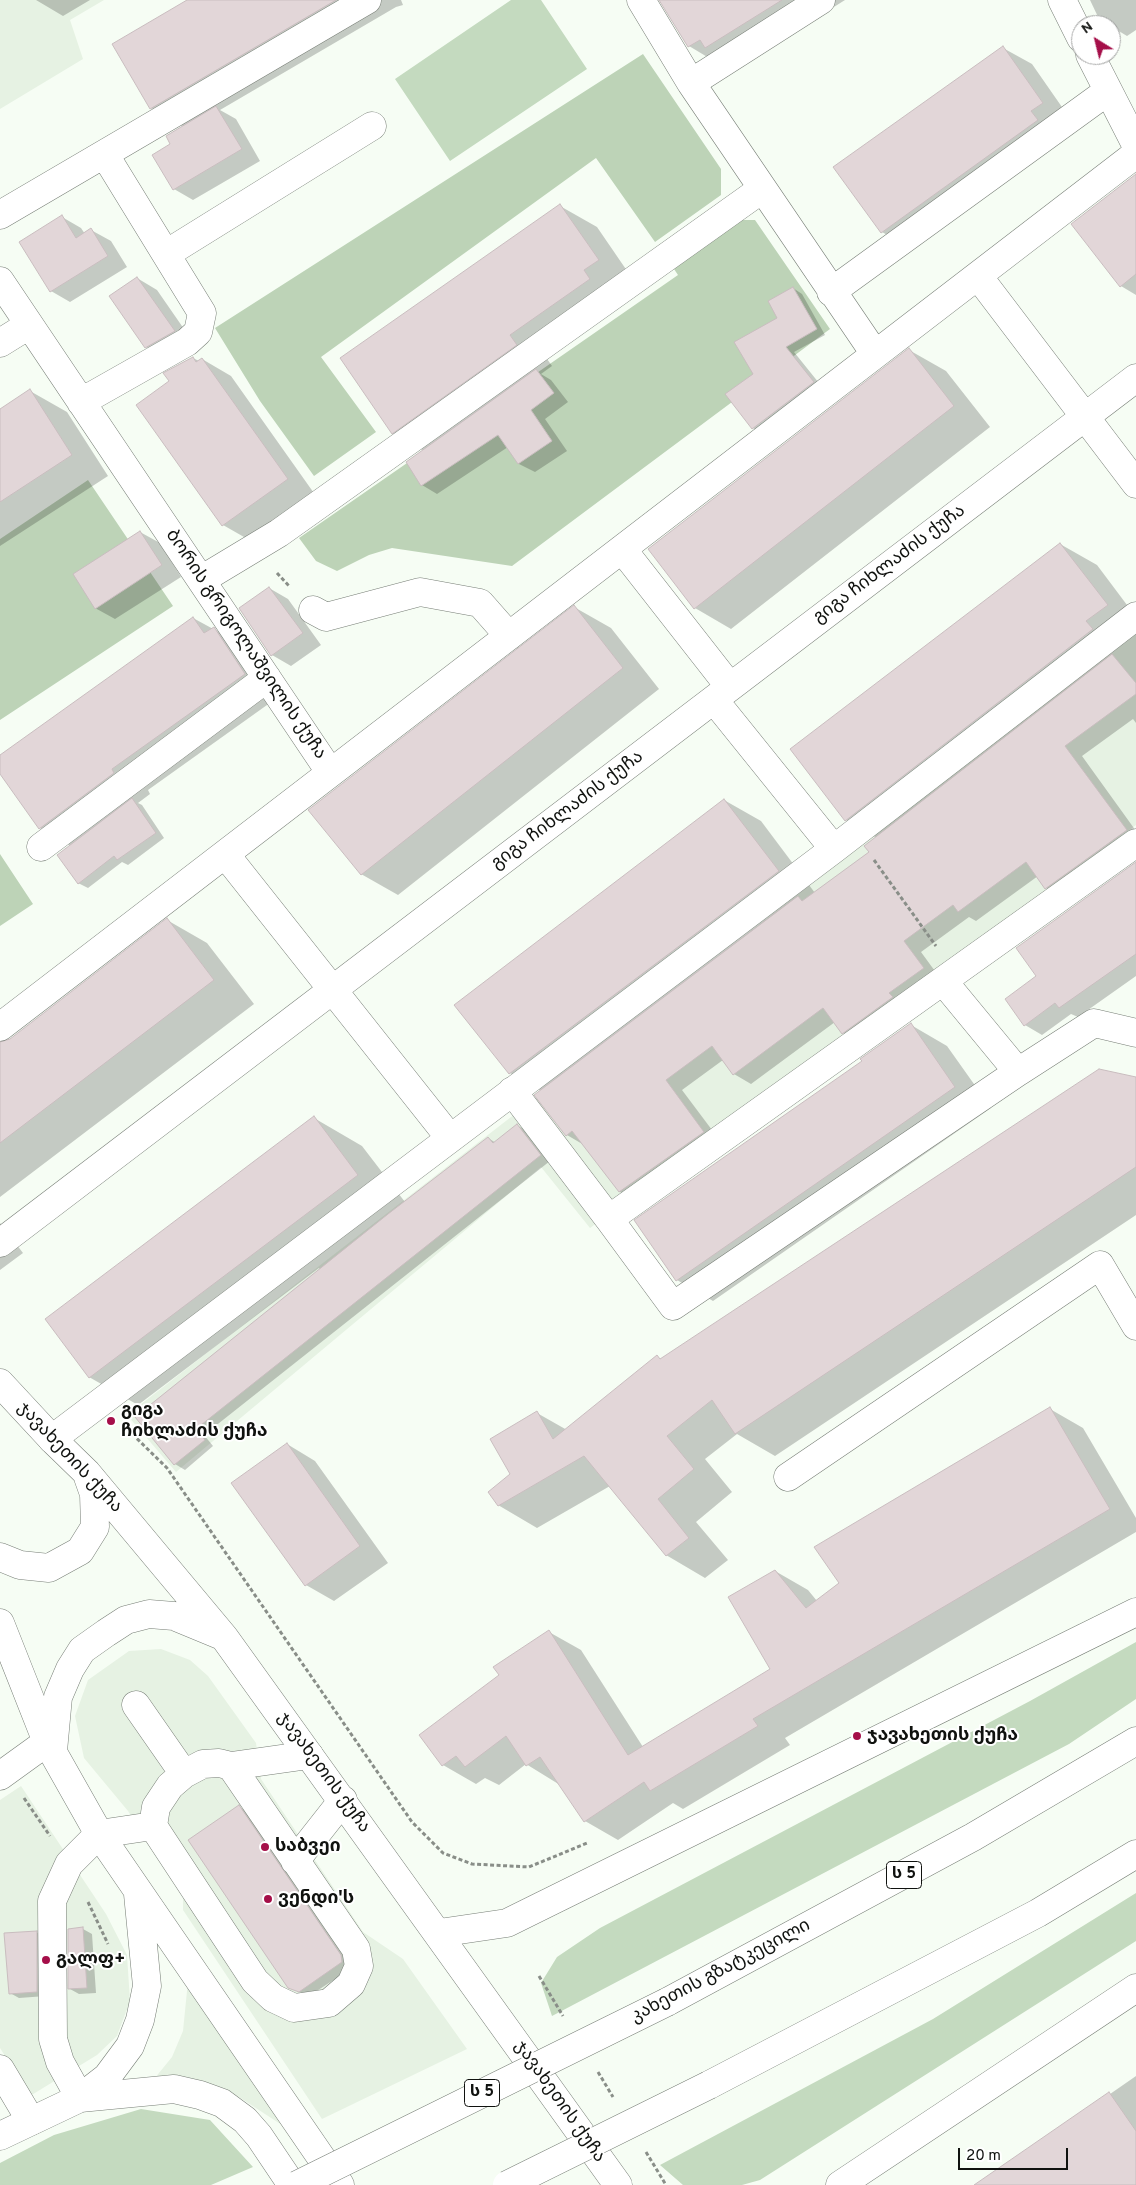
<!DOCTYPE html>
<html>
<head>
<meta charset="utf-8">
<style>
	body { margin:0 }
	#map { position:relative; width:1136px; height:2185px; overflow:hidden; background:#f6fdf4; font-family:Overpass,sans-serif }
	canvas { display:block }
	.north { position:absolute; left:1071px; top:15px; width:50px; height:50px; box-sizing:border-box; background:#fff; border:1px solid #9fa09f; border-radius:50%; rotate:324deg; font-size:14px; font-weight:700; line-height:20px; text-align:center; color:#10120f }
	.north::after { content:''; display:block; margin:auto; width:18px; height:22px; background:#a50f49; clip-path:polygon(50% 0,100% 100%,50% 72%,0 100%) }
	.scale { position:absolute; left:958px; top:2148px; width:110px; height:22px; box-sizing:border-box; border:2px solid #10120f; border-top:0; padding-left:6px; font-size:15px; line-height:18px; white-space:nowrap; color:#10120f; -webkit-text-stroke:4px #fff; paint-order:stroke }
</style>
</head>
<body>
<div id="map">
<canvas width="1136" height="2185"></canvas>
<div class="north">N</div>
<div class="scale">20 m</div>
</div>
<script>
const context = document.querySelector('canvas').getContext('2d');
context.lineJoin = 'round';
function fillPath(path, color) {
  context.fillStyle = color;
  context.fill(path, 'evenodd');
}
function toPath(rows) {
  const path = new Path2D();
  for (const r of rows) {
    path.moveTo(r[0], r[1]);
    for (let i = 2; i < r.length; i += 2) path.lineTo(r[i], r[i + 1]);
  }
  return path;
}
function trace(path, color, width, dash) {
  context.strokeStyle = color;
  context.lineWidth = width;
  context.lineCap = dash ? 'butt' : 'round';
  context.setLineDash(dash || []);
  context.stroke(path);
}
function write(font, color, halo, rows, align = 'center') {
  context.font = font + ' Overpass,"Noto Sans Georgian",sans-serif';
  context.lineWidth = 4;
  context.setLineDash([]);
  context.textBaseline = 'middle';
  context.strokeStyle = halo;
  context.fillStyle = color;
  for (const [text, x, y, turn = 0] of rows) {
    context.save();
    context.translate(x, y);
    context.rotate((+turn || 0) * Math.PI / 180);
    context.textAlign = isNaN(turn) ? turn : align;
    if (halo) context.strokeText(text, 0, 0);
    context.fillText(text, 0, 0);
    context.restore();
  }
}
fillPath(toPath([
	[0,0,104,0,70,20,83,59,0,109],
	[1136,632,1136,825,590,1228,541,1167,176,1472,127,1415],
	[161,1649,190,1660,208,1676,256,1743,261,1779,363,1932,403,1959,467,2049,322,2119,183,1910,183,1895,128,1811,84,1758,75,1716,88,1680,129,1651],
	[21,1786,106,1914,127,1955,130,2001,117,2036,97,2055,30,2096,0,2048,0,1800],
	[188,1981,288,2129,239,2097,217,2087,150,2084,172,2057,183,2031]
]), '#e6f2e3');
fillPath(toPath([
	[511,0,541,0,587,69,450,161,395,79],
	[1136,1642,1136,1699,1069,1744,552,2016,541,1983,557,1957,600,1928,1030,1701],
	[1136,1893,1136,1941,760,2180,742,2185,683,2185,660,2165,933,2019],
	[141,2109,210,2120,253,2167,211,2185,0,2185,0,2163,54,2135]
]), '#c4dabf');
fillPath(toPath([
	[643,54,721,169,721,195,655,242,596,158,321,357,376,432,314,476,260,401,215,328],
	[740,220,755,220,830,329,512,566,392,548,369,555,337,571,316,561,299,538,678,275,672,266],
	[88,480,173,606,0,720,0,539],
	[0,854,33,904,0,926]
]), '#bdd3b7');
fillPath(toPath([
	[36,0,90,0,63,16],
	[189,0,401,0,403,5,396,7,220,110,236,119,260,161,193,200,174,189,172,144,184,127,151,108],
	[660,0,845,0,788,36,719,64,689,46],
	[1090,0,1136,0,1136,30,1127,36,1099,19],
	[1003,48,1032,64,1071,120,910,248,882,232],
	[1136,174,1136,295,1121,286],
	[560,206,597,227,634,281,545,356,552,366,541,374,551,380,568,402,545,419,567,451,535,472,519,464,508,447,437,494,422,485,424,451,392,433],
	[62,217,81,228,85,234,91,230,111,241,127,267,70,302,51,291],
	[137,278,157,290,193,342,166,358,146,347],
	[793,288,802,294,825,335,794,352,823,388,762,434,753,428,727,395,754,375],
	[909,350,946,371,990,427,731,629,695,608],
	[193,358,199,361,202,359,231,376,316,496,251,541,223,525,170,382],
	[30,391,67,412,108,476,0,546,0,410],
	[140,532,160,543,181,577,115,619,95,608],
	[1060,544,1097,565,1136,617,1136,723,1133,719,1082,756,1136,831,1063,898,1046,888,1038,876,976,921,969,917,921,952,940,978,860,1043,843,1033,835,1022,751,1084,734,1074,723,1060,682,1090,721,1142,638,1202,620,1192,584,1145,567,1135,541,1091,510,1073,456,1005,724,800,761,821,815,893,870,852,877,838,846,820],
	[269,588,288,599,321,645,291,666,272,655],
	[574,607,611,628,659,689,398,895,361,874],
	[193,618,250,649,281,695,148,790,150,794,138,803,142,805,164,838,128,865,122,862,88,888,78,883,71,846,40,828,0,772,0,756],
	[1136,863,1136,976,1078,1017,1071,1014,1042,1035,1025,1025,1038,977],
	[167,920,207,943,254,1004,0,1197,0,1043,10,1041],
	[911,1025,947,1046,991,1108,713,1301,677,1280],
	[1136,1078,1136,1215,775,1456,737,1434,705,1459,732,1492,696,1522,728,1560,705,1578,666,1555,610,1486,537,1528,498,1505,537,1413,567,1430,657,1357,661,1359],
	[314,1118,362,1146,405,1202,488,1138,496,1143,518,1126,527,1131,550,1161,204,1435,213,1446,185,1470,175,1464,137,1417,320,1270,319,1268,138,1405,89,1377],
	[0,1223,23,1253,0,1270],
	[1050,1409,1083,1428,1136,1518,1136,1532,785,1738,790,1745,683,1809,673,1803,618,1840,585,1821,560,1785,526,1764,499,1785,485,1778,476,1784,443,1765,421,1735,501,1676,549,1632,581,1650,643,1747,772,1669,775,1571,808,1590,817,1601],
	[287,1444,315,1461,388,1563,334,1601,306,1585],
	[239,1807,248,1812,350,1962,352,1968,309,1996,289,1987],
	[83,1929,92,1934,96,1993,79,1994,70,1989],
	[36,1932,46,1937,46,1996,19,1998,10,1993],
	[1136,2076,1136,2185,979,2185]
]), '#0003');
const building = toPath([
	[187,0,336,0,150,109,112,44,187,0],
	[659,0,782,0,705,48,700,40,688,47,659,0],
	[1003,46,1043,103,1031,111,1038,120,881,233,833,167,1003,46],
	[216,106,242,149,173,190,152,155,170,144,166,136,216,106],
	[1136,174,1136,274,1120,287,1071,224,1136,174],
	[560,204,599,260,584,270,590,279,510,335,517,345,392,434,340,358,560,204],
	[62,215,76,238,91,228,108,256,50,292,19,242,62,215],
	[137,277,175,331,145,348,109,296,137,277],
	[793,287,817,329,786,347,814,382,752,429,725,394,753,374,734,342,777,318,768,301,793,287],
	[909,348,954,406,694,609,648,549,909,348],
	[193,357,196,362,202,358,288,479,222,526,136,405,169,381,163,373,193,357],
	[536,369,554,393,531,410,552,441,518,464,498,435,421,486,406,462,536,369],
	[30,389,72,455,0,502,0,409,30,389],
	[140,531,162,565,95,609,73,574,140,531],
	[1060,543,1108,605,1086,621,1093,629,845,821,790,749,1060,543],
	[269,587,303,633,271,656,239,608,269,587],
	[574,605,623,668,361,875,308,810,574,605],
	[193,617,204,633,214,627,245,674,112,769,114,773,39,829,0,774,0,755,193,617],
	[1112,654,1136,683,1136,694,1065,746,1127,830,1045,889,1026,862,958,912,953,905,904,941,924,968,889,993,893,997,842,1034,823,1008,733,1075,712,1046,666,1080,704,1132,619,1192,572,1131,566,1136,534,1095,798,896,802,901,869,852,864,846,1112,654],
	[132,798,156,833,117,860,114,856,78,884,57,855,132,798],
	[724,799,779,871,509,1074,454,1005,724,799],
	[1136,862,1136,954,1059,1008,1055,1003,1024,1026,1005,999,1036,976,1016,948,1136,862],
	[167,918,214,980,0,1143,0,1042,10,1039,167,918],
	[911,1023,955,1087,676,1281,634,1220,862,1061,860,1059,911,1023],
	[1099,1069,1136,1077,1136,1167,735,1434,712,1400,667,1436,694,1469,658,1499,689,1538,666,1556,584,1456,498,1506,488,1492,510,1474,490,1439,537,1411,553,1439,657,1355,660,1359,1099,1069],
	[314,1116,358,1175,89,1378,45,1319,314,1116],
	[517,1124,541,1155,196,1429,205,1440,174,1465,135,1417,388,1214,488,1137,493,1143,517,1124],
	[1050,1407,1110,1509,753,1719,758,1726,650,1791,644,1782,584,1822,540,1757,526,1766,506,1736,465,1767,456,1756,442,1766,419,1735,499,1675,493,1667,549,1630,628,1755,770,1669,728,1597,775,1570,806,1608,839,1583,814,1547,1050,1407],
	[287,1443,360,1546,305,1586,231,1483,287,1443],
	[239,1805,341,1955,342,1962,299,1992,288,1988,188,1840,239,1805],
	[83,1927,87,1988,68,1989,68,1929,83,1927],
	[37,1931,37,1992,9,1994,4,1933,37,1931],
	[1109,2092,1136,2131,1136,2185,974,2185,1109,2092]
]);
fillPath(building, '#e2d6d8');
trace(building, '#c9bdbf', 1);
const minor = toPath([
	[641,0,691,83,875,354],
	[1062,0,1081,38],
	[1090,55,1136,145],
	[691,83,821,0],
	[0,215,367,0],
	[166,254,372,126],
	[978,276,1136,484],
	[0,281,330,772],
	[831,292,1108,91],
	[0,343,29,325],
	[81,402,187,342,198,332,202,313,105,155],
	[622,549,730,687],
	[201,580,279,533,762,189],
	[313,610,326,617,420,592,480,603,509,636],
	[714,700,834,849],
	[41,847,267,678],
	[225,854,450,1138],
	[943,981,1018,1072,1094,1023,1136,1033],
	[0,1027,1136,154],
	[512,1091,609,1219,1136,843],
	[609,1219,673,1306,1018,1072],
	[0,1243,1136,378],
	[52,1439,834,849,1136,616],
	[788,1477,1100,1265,1136,1326],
	[136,1705,184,1774],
	[231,1766,356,1949,359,1966,351,1984,329,2003,294,2008,273,1998,255,1981,153,1826,156,1807,170,1786,184,1774,203,1764,219,1763,231,1766,309,1755],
	[0,1776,47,1742],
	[295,1861,343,1800],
	[0,2069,31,2121],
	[80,2098,60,2062,53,2039,52,1901,69,1864,99,1834,153,1826]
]);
const major = toPath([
	[0,1383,52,1439,87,1473,224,1637,618,2185],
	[0,1557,20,1565,49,1568,80,1551,95,1527,94,1494,88,1477],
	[0,1623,47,1742,99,1834,340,2185],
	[53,1751,58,1697,70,1669,82,1650,106,1633,126,1620,149,1614,174,1616,220,1635],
	[439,1933,507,1923,1136,1612],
	[80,2098,174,2089,200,2095,222,2103,245,2120,259,2136,292,2185],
	[0,2136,80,2098,107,2077,130,2046,140,2020,147,1986,138,1894],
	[840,2185,1136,1988]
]);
const highway = toPath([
	[667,2002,973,1837,1136,1741],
	[709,2085,1038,1913,1136,1854]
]);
trace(minor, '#777e76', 29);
trace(major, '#777e76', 29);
trace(highway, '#777e76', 29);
trace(toPath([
	[277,573,290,587],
	[874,860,936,946],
	[123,1425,167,1468,412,1822,443,1853,472,1864,529,1867,587,1843],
	[24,1798,50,1836],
	[88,1902,108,1944],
	[539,1976,563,2016],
	[598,2072,613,2097],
	[646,2152,666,2185]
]), '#898e88', 3, [4, 2.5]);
trace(minor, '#fff', 28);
trace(major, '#fff', 28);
trace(highway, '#fff', 28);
const highwayBridge = toPath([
	[297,2185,667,2002],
	[507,2185,709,2085]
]);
trace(highwayBridge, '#777e76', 29, []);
trace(highwayBridge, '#fff', 28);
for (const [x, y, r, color] of [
	[111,1421,5,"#a50f49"],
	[857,1736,5,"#a50f49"],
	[265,1847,5,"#a50f49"],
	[268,1899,5,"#a50f49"],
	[46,1960,5,"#a50f49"]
]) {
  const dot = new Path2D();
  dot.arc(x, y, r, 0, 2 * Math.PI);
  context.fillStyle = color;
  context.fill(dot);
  trace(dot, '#fff', 2);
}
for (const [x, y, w] of [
	[904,1875,35],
	[482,2093,35]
]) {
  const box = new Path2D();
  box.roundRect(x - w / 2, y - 13.5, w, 27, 4);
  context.fillStyle = '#fff';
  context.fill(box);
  trace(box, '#10120f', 1);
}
write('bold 16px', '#10120f', null, [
	["ს 5",904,1875],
	["ს 5",482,2093]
]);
write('18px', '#10120f', '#fff', [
	["გიგა ჩიხლაძის ქუჩა",890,565,-37],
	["ბორის გრიგოლაშვილის ქუჩა",245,645,56],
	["გიგა ჩიხლაძის ქუჩა",568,811,-37],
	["ჯავახეთის ქუჩა",69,1458,47],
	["ჯავახეთის ქუჩა",323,1773,54],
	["კახეთის გზატკეცილი",721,1972,-28],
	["ჯავახეთის ქუჩა",559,2102,55]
]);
write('bold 18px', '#10120f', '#fff', [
	["გიგა",121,1411],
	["ჩიხლაძის ქუჩა",121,1432],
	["ჯავახეთის ქუჩა",867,1736],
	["საბვეი",275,1847],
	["ვენდი'ს",278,1899],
	["გალფ+",56,1960]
], 'left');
</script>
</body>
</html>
